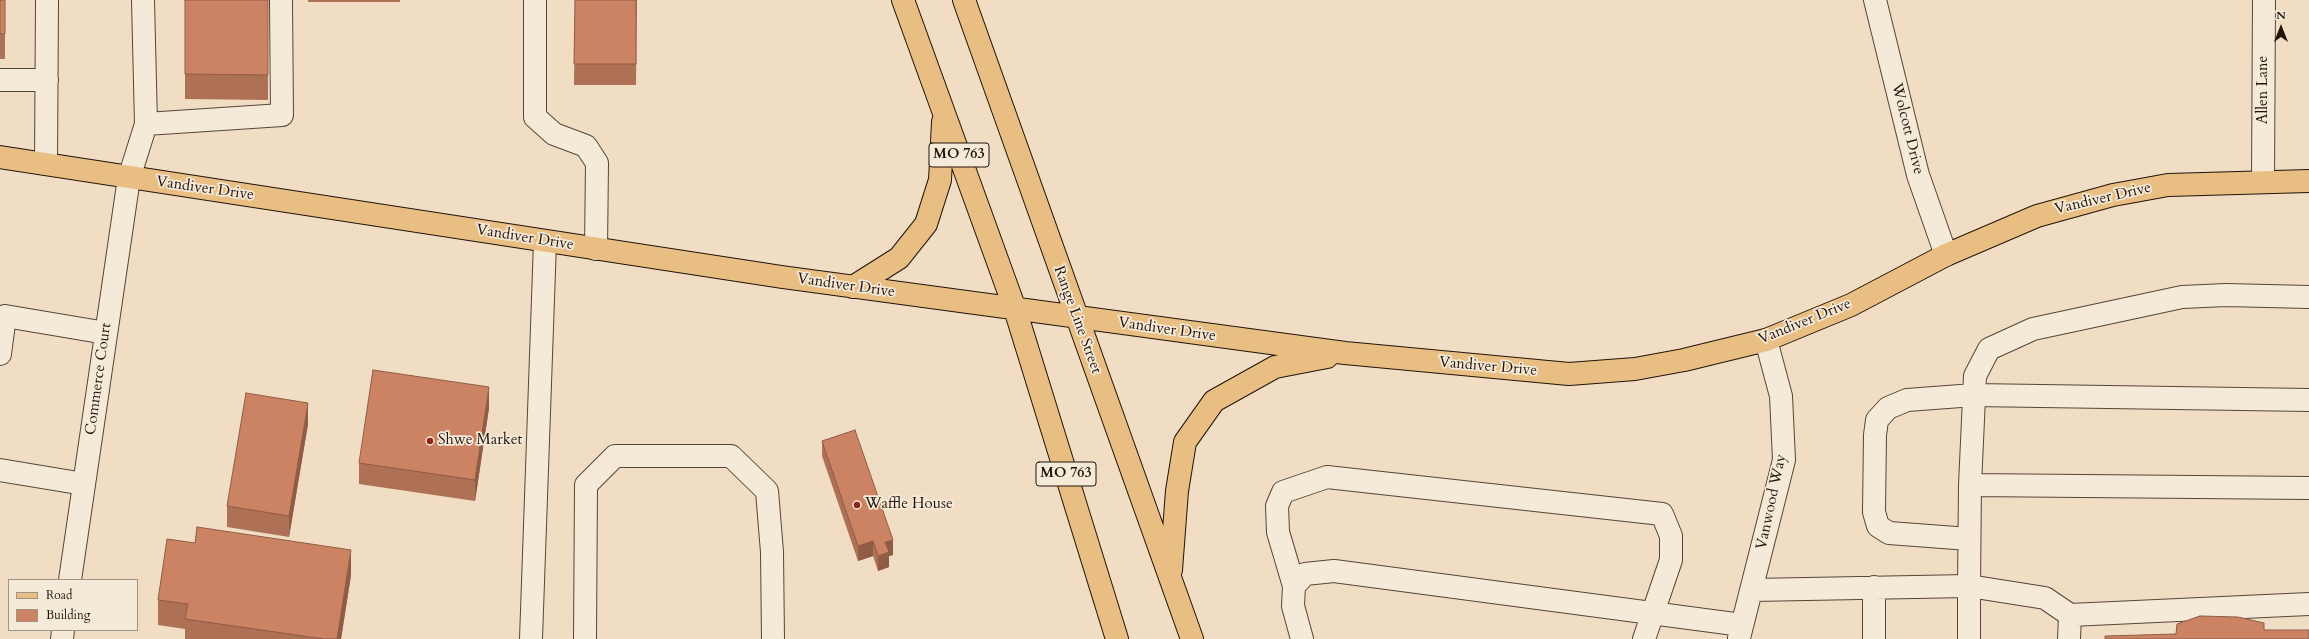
<!DOCTYPE html>
<html>
<head>
<meta charset="utf-8">
<style>
	body { margin:0 }
	#map { position:relative; width:2309px; height:639px; overflow:hidden; background:#f0ddc3; font-family:Cardo,serif }
	canvas { display:block }
	.legend { position:absolute; left:8px; top:579px; width:130px; height:52px; box-sizing:border-box; background:#f5e9d8; border:1px solid #a09386; margin:0; padding:5px 7px; list-style:none; font-size:12px; color:#21130a }
	.legend li { display:flex; align-items:center; gap:8px; height:20px }
	.legend b { width:20px; border:1px solid #a09386 }
	.north { position:absolute; left:2261px; top:8px; width:40px; height:40px; -webkit-text-stroke:3px #f5e9d8; paint-order:stroke; rotate:0deg; font-size:11px; font-weight:700; line-height:16px; text-align:center; color:#21130a }
	.north::after { content:''; display:block; margin:auto; width:14px; height:18px; background:#21130a; clip-path:polygon(50% 0,100% 100%,50% 72%,0 100%) }
</style>
</head>
<body>
<div id="map">
<canvas width="2309" height="639"></canvas>
<ul class="legend">
<li><b style="height:5px;background:#e8be82"></b>Road</li>
<li><b style="height:11px;background:#cc8364"></b>Building</li>
</ul>
<div class="north">N</div>
</div>
<script>
const context = document.querySelector('canvas').getContext('2d');
context.lineJoin = 'round';
function toPath(rows) {
  const path = new Path2D();
  for (const r of rows) {
    path.moveTo(r[0], r[1]);
    for (let i = 2; i < r.length; i += 2) path.lineTo(r[i], r[i + 1]);
  }
  return path;
}
function trace(path, color, width, dash) {
  context.strokeStyle = color;
  context.lineWidth = width;
  context.lineCap = dash ? 'butt' : 'round';
  context.setLineDash(dash || []);
  context.stroke(path);
}
function fillPath(path, color) {
  context.fillStyle = color;
  context.fill(path, 'evenodd');
}
function write(font, color, halo, rows, align = 'center') {
  context.font = font + ' Cardo,serif';
  context.lineWidth = 3.5;
  context.setLineDash([]);
  context.textBaseline = 'middle';
  context.strokeStyle = halo;
  context.fillStyle = color;
  for (const [text, x, y, turn = 0] of rows) {
    context.save();
    context.translate(x, y);
    context.rotate((+turn || 0) * Math.PI / 180);
    context.textAlign = isNaN(turn) ? turn : align;
    if (halo) context.strokeText(text, 0, 0);
    context.fillText(text, 0, 0);
    context.restore();
  }
}
const minor = toPath([
	[535,0,535,117,554,134,586,146,597,163,596,249],
	[1875,0,1918,175,1946,255],
	[0,80,47,80],
	[146,124,282,115,281,0],
	[46,164,47,0],
	[2263,181,2264,0],
	[0,354,5,316,106,333],
	[0,470,84,484],
	[1970,485,1975,376,1989,349,2033,329,2182,297,2226,295,2309,297],
	[1969,539,1889,533,1878,526,1874,512,1875,435,1877,420,1888,408,1907,400,1974,395,2309,400],
	[70,580,129,178,146,124,143,0],
	[1294,586,1305,574,1334,571,1742,625],
	[1874,587,1874,639],
	[1752,590,1969,586,1970,485,2309,488],
	[2070,615,2309,604],
	[1739,638,1784,460,1781,396,1766,340],
	[62,639,63,630],
	[531,639,545,242],
	[585,639,586,485,615,456,731,456,767,491,772,552,773,639],
	[1302,639,1293,606,1294,586,1278,532,1277,506,1283,492,1327,477,1662,514,1671,536,1671,560,1644,639],
	[1969,639,1969,586,2045,598,2070,615,2069,639]
]);
const major = toPath([
	[903,0,1015,309,1117,639],
	[964,0,1192,639],
	[0,157,782,277,1345,353,1569,374,1635,369,1684,360,1766,340,1851,305,1946,255,2037,216,2113,195,2168,185,2309,181],
	[853,287,899,258,926,224,940,180,943,122],
	[1171,570,1177,491,1185,442,1214,401,1275,367,1327,357]
]);
trace(minor, '#554638', 24);
trace(major, '#21130a', 24);
trace(minor, '#f5e9d8', 22);
trace(major, '#e8be82', 22);
fillPath(toPath([
	[0,0,5,0,5,59,0,59],
	[185,0,268,0,268,100,185,99],
	[308,0,400,0,400,2,308,2],
	[575,0,637,0,636,85,574,85],
	[489,408,475,501,359,484,359,463],
	[308,424,289,537,227,527,227,506],
	[822,441,893,555,889,556,889,567,878,571,873,556,858,561,822,456],
	[351,575,341,639,185,639,185,629,158,625,158,600]
]), '#af7156');
fillPath(toPath([
	[489,387,489,408,475,501,475,480],
	[308,403,308,424,289,537,289,516],
	[893,540,893,555,889,556,889,567,878,571,878,556,885,542],
	[873,541,873,556,858,561,858,546],
	[351,550,351,575,341,639,337,639]
]), '#8f5c46');
const building = toPath([
	[0,0,5,0,5,34,0,34,0,0],
	[185,0,268,0,268,75,185,74,185,0],
	[575,0,636,0,636,64,574,64,575,0],
	[373,370,489,387,475,480,359,463,373,370],
	[246,393,308,403,289,516,227,506,246,393],
	[855,430,893,540,885,542,889,552,878,556,873,541,858,546,822,441,855,430],
	[197,527,351,550,337,639,324,639,185,619,188,604,158,600,167,539,195,543,197,527],
	[2200,616,2238,617,2264,623,2264,630,2309,630,2309,639,2105,639,2105,636,2176,634,2177,624,2200,616]
]);
fillPath(building, '#cc8364');
trace(building, '#8f5c46', 1);
for (const [x, y, r, color] of [
	[430,441,4,"#8f2418"],
	[857,505,4,"#8f2418"]
]) {
  const dot = new Path2D();
  dot.arc(x, y, r, 0, 2 * Math.PI);
  context.fillStyle = color;
  context.fill(dot);
  trace(dot, '#f5e9d8', 1.5);
}
for (const [x, y, w] of [
	[959,155,60],
	[1066,474,60]
]) {
  const box = new Path2D();
  box.roundRect(x - w / 2, y - 12, w, 24, 3);
  context.fillStyle = '#f5e9d8';
  context.fill(box);
  trace(box, '#21130a', 1);
}
write('bold 14px', '#21130a', null, [
	["MO 763",959,155],
	["MO 763",1066,474]
]);
write('15px', '#21130a', '#f5e9d8', [
	["Allen Lane",2264,90,-90],
	["Wolcott Drive",1907,129,76],
	["Vandiver Drive",205,189,8],
	["Vandiver Drive",2103,199,-13],
	["Vandiver Drive",525,238,9],
	["Vandiver Drive",846,286,8],
	["Range Line Street",1077,320,70],
	["Vandiver Drive",1805,322,-22],
	["Vandiver Drive",1167,330,8],
	["Vandiver Drive",1488,367,5],
	["Commerce Court",99,379,-82],
	["Vanwood Way",1772,502,-78]
]);
write('15px', '#21130a', '#f5e9d8', [
	["Shwe Market",438,441],
	["Waffle House",865,505]
], 'left');
</script>
</body>
</html>
